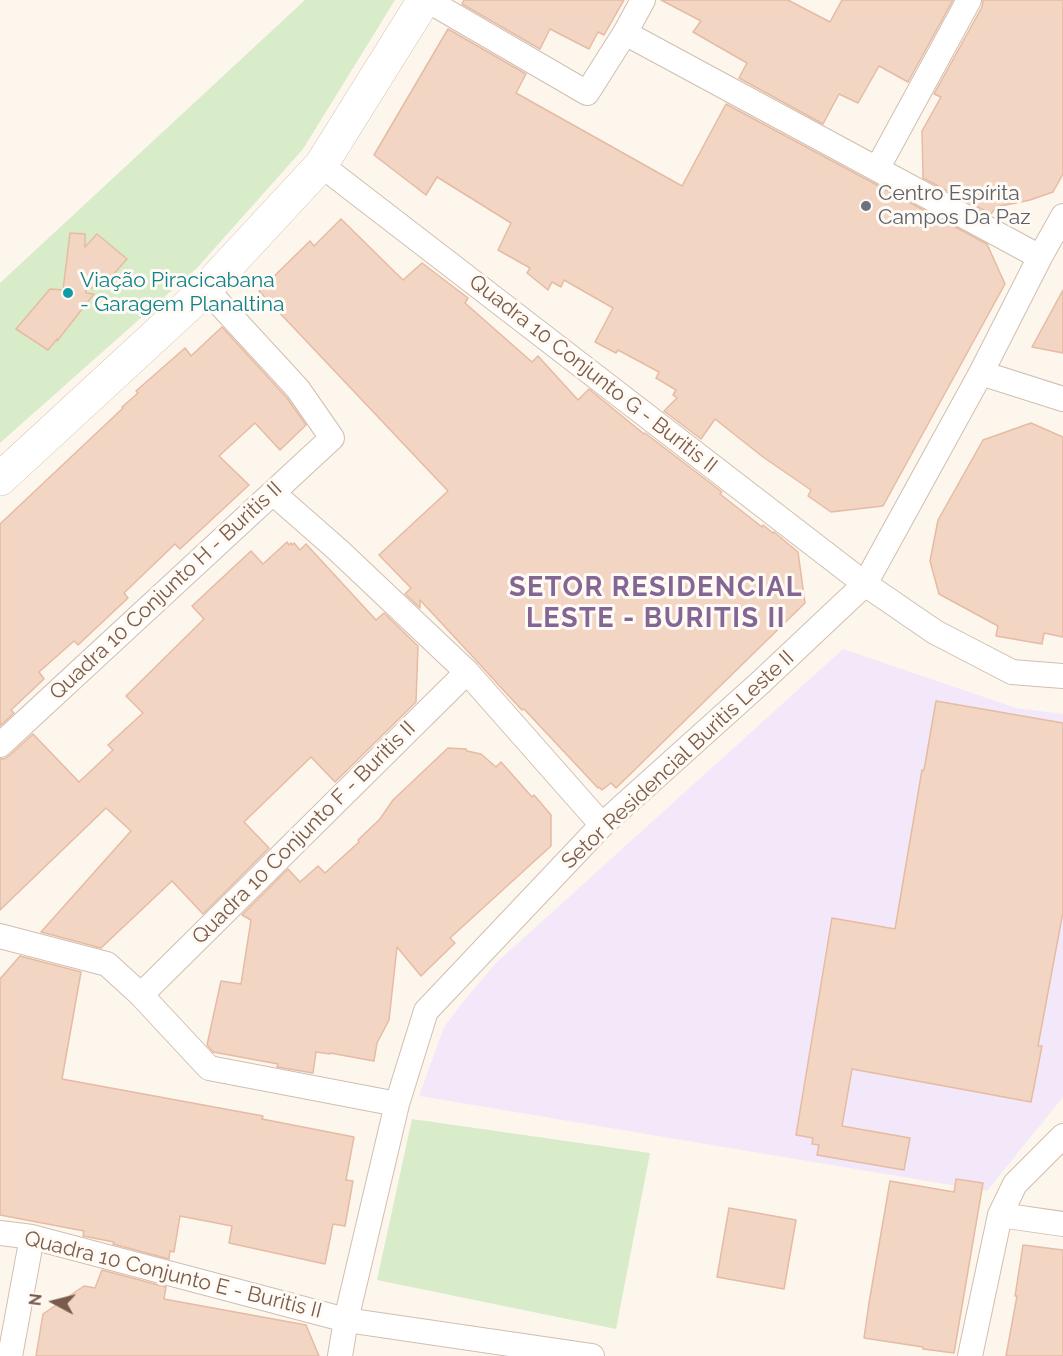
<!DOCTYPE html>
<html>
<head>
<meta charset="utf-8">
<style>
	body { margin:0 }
	#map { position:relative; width:1063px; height:1356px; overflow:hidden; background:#fdf6ec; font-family:Raleway,sans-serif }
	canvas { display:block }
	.north { position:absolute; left:24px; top:1272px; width:60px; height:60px; -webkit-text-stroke:4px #fffaf3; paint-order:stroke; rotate:277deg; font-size:16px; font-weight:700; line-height:24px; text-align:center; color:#7a5c4d }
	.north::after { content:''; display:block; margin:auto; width:21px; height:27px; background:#7a5c4d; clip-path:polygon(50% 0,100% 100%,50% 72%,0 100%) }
</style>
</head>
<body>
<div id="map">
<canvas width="1063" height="1356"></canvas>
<div class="north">N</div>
</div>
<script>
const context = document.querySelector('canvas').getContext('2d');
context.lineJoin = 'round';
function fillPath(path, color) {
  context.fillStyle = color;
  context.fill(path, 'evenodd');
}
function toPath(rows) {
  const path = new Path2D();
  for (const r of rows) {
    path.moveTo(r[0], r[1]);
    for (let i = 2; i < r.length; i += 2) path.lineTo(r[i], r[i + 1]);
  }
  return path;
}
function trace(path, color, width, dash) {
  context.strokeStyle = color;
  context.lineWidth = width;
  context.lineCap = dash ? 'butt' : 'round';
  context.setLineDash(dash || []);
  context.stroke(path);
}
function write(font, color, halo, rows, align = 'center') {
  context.font = font + ' Raleway,sans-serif';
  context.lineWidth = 6;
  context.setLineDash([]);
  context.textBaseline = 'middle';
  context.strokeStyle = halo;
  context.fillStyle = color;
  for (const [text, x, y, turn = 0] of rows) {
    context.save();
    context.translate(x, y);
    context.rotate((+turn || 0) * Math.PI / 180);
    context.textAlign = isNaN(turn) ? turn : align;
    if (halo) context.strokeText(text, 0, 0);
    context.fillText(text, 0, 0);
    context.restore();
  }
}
fillPath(toPath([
	[843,649,1016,708,1063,714,1063,1097,987,1191,419,1096,444,1027,462,1003,496,963]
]), '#f3e8fa');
fillPath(toPath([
	[305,0,395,0,303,149,197,268,0,443,0,283],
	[412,1119,650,1153,616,1329,377,1280]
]), '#d8ecc9');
const building = toPath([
	[464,0,624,0,604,35,598,32,589,49,550,29,540,49,462,4,464,0],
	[661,0,788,0,830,22,842,0,953,0,908,82,879,66,858,103,839,94,823,124,739,78,747,63,693,32,701,21,661,0],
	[983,0,1063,0,1063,174,1053,192,1030,200,996,207,991,214,923,178,922,131,941,97,934,94,982,7,983,0],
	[448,29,526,74,516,93,682,186,726,104,987,244,1005,284,883,506,831,512,808,496,811,490,763,457,715,419,701,439,664,411,677,398,673,395,676,390,656,378,659,372,618,350,616,353,595,342,613,308,564,280,561,287,552,282,548,290,527,273,530,268,498,250,511,223,437,177,426,195,374,155,448,29],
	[341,219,403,280,422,263,468,298,465,303,532,362,538,356,578,400,589,389,644,434,645,433,722,492,720,494,762,527,763,525,773,533,774,532,798,552,805,603,616,788,611,783,602,790,599,787,598,788,524,709,522,710,506,693,473,657,420,600,420,608,405,594,411,588,379,555,448,491,259,291,310,241,314,246,341,219],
	[70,233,85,234,85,247,97,234,127,259,103,286,86,289,86,293,94,294,57,341,57,339,48,350,16,329,50,289,63,290,70,233],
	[1063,290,1063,353,1032,347,1063,290],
	[222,327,287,398,306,425,280,450,255,423,219,456,249,485,180,549,175,544,124,593,128,598,78,645,74,641,39,672,44,679,11,710,14,713,0,726,0,524,123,408,122,407,138,393,136,391,185,348,191,356,222,327],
	[1031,423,1063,437,1063,637,1044,633,1042,644,996,636,998,626,939,594,930,561,938,520,983,440,1031,423],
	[287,542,289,545,291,543,292,545,294,543,300,550,306,544,376,620,384,613,418,646,416,702,335,782,311,757,244,822,269,848,203,914,172,881,101,948,41,932,131,831,106,808,0,910,0,759,4,759,10,755,33,734,79,782,113,750,108,745,143,713,126,696,204,619,192,606,251,551,263,564,287,542],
	[936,701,1063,723,1063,912,1038,1046,1042,1046,1031,1102,852,1069,842,1126,910,1138,904,1170,817,1155,819,1145,812,1144,813,1138,796,1135,832,918,895,929,922,770,924,770,936,701],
	[448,748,466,749,467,751,481,754,496,767,501,762,532,797,534,795,551,815,551,846,450,938,455,943,421,976,397,947,389,1020,377,1043,374,1061,330,1053,330,1054,316,1052,313,1073,277,1067,278,1064,213,1052,207,1045,221,981,241,984,251,920,242,915,288,869,300,882,318,866,325,873,359,842,358,840,380,819,393,800,448,748],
	[20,956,81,972,62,1079,263,1116,262,1119,354,1137,346,1180,353,1181,345,1226,333,1224,325,1264,229,1243,232,1226,180,1216,174,1252,170,1251,169,1259,113,1244,114,1242,83,1236,84,1231,0,1215,0,979,20,956],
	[956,1179,983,1183,954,1353,923,1349,923,1347,864,1338,869,1303,890,1181,954,1192,956,1179],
	[729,1208,796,1220,784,1289,717,1277,729,1208],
	[1023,1245,1063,1250,1063,1356,1006,1356,1017,1296,1015,1296,1023,1245],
	[102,1270,166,1287,164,1299,306,1325,319,1356,36,1356,43,1314,84,1286,95,1288,102,1270]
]);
fillPath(building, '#f3d5c3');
trace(building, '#e6bba3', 1.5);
const street = toPath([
	[427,0,587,93,625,33,643,0],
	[625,33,1040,257],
	[321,165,865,584,935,632,1012,672,1063,676],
	[877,169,969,0],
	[981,373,1063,399],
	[273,493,338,550,467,672,602,825],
	[0,745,332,438,298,389,206,289],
	[0,936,107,964,141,995,209,1068,397,1104],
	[141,995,467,672],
	[1000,1215,1063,1224],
	[0,1233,32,1237,346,1320,592,1356],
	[10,1356,32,1237],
	[340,1356,346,1320,397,1104,426,1011,602,825,761,682,865,584,981,373,1040,257,1063,216],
	[970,1356,1000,1215,1015,1184,1063,1136]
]);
const secondary = toPath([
	[0,479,206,289,321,165,424,0]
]);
trace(street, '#d1beb0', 26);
trace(secondary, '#d6c0b0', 34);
trace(street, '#fff', 24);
trace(secondary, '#fff', 33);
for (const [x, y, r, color] of [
	[866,206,6,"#6b7280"],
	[68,293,6,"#0f9aa8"]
]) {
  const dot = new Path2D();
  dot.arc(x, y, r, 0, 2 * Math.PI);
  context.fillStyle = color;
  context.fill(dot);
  trace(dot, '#fffaf3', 2);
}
write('21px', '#5b616d', '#fffaf3', [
	["Centro Espírita",878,194],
	["Campos Da Paz",878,218]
], 'left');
write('21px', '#0d838f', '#fffaf3', [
	["Viação Piracicabana",80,281],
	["- Garagem Planaltina",80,305]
], 'left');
write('21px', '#7a5c4d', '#fffaf3', [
	["Quadra 10 Conjunto G - Buritis II",593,374,38],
	["Quadra 10 Conjunto H - Buritis II",166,591,-43],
	["Setor Residencial Buritis Leste II",678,760,-43],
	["Quadra 10 Conjunto F - Buritis II",304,833,-45],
	["Quadra 10 Conjunto E - Buritis II",173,1275,14]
]);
context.letterSpacing = '1.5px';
write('bold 27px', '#846695', '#fffaf3', [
	["SETOR RESIDENCIAL",656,588],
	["LESTE - BURITIS II",656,619]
]);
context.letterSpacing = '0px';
</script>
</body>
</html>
